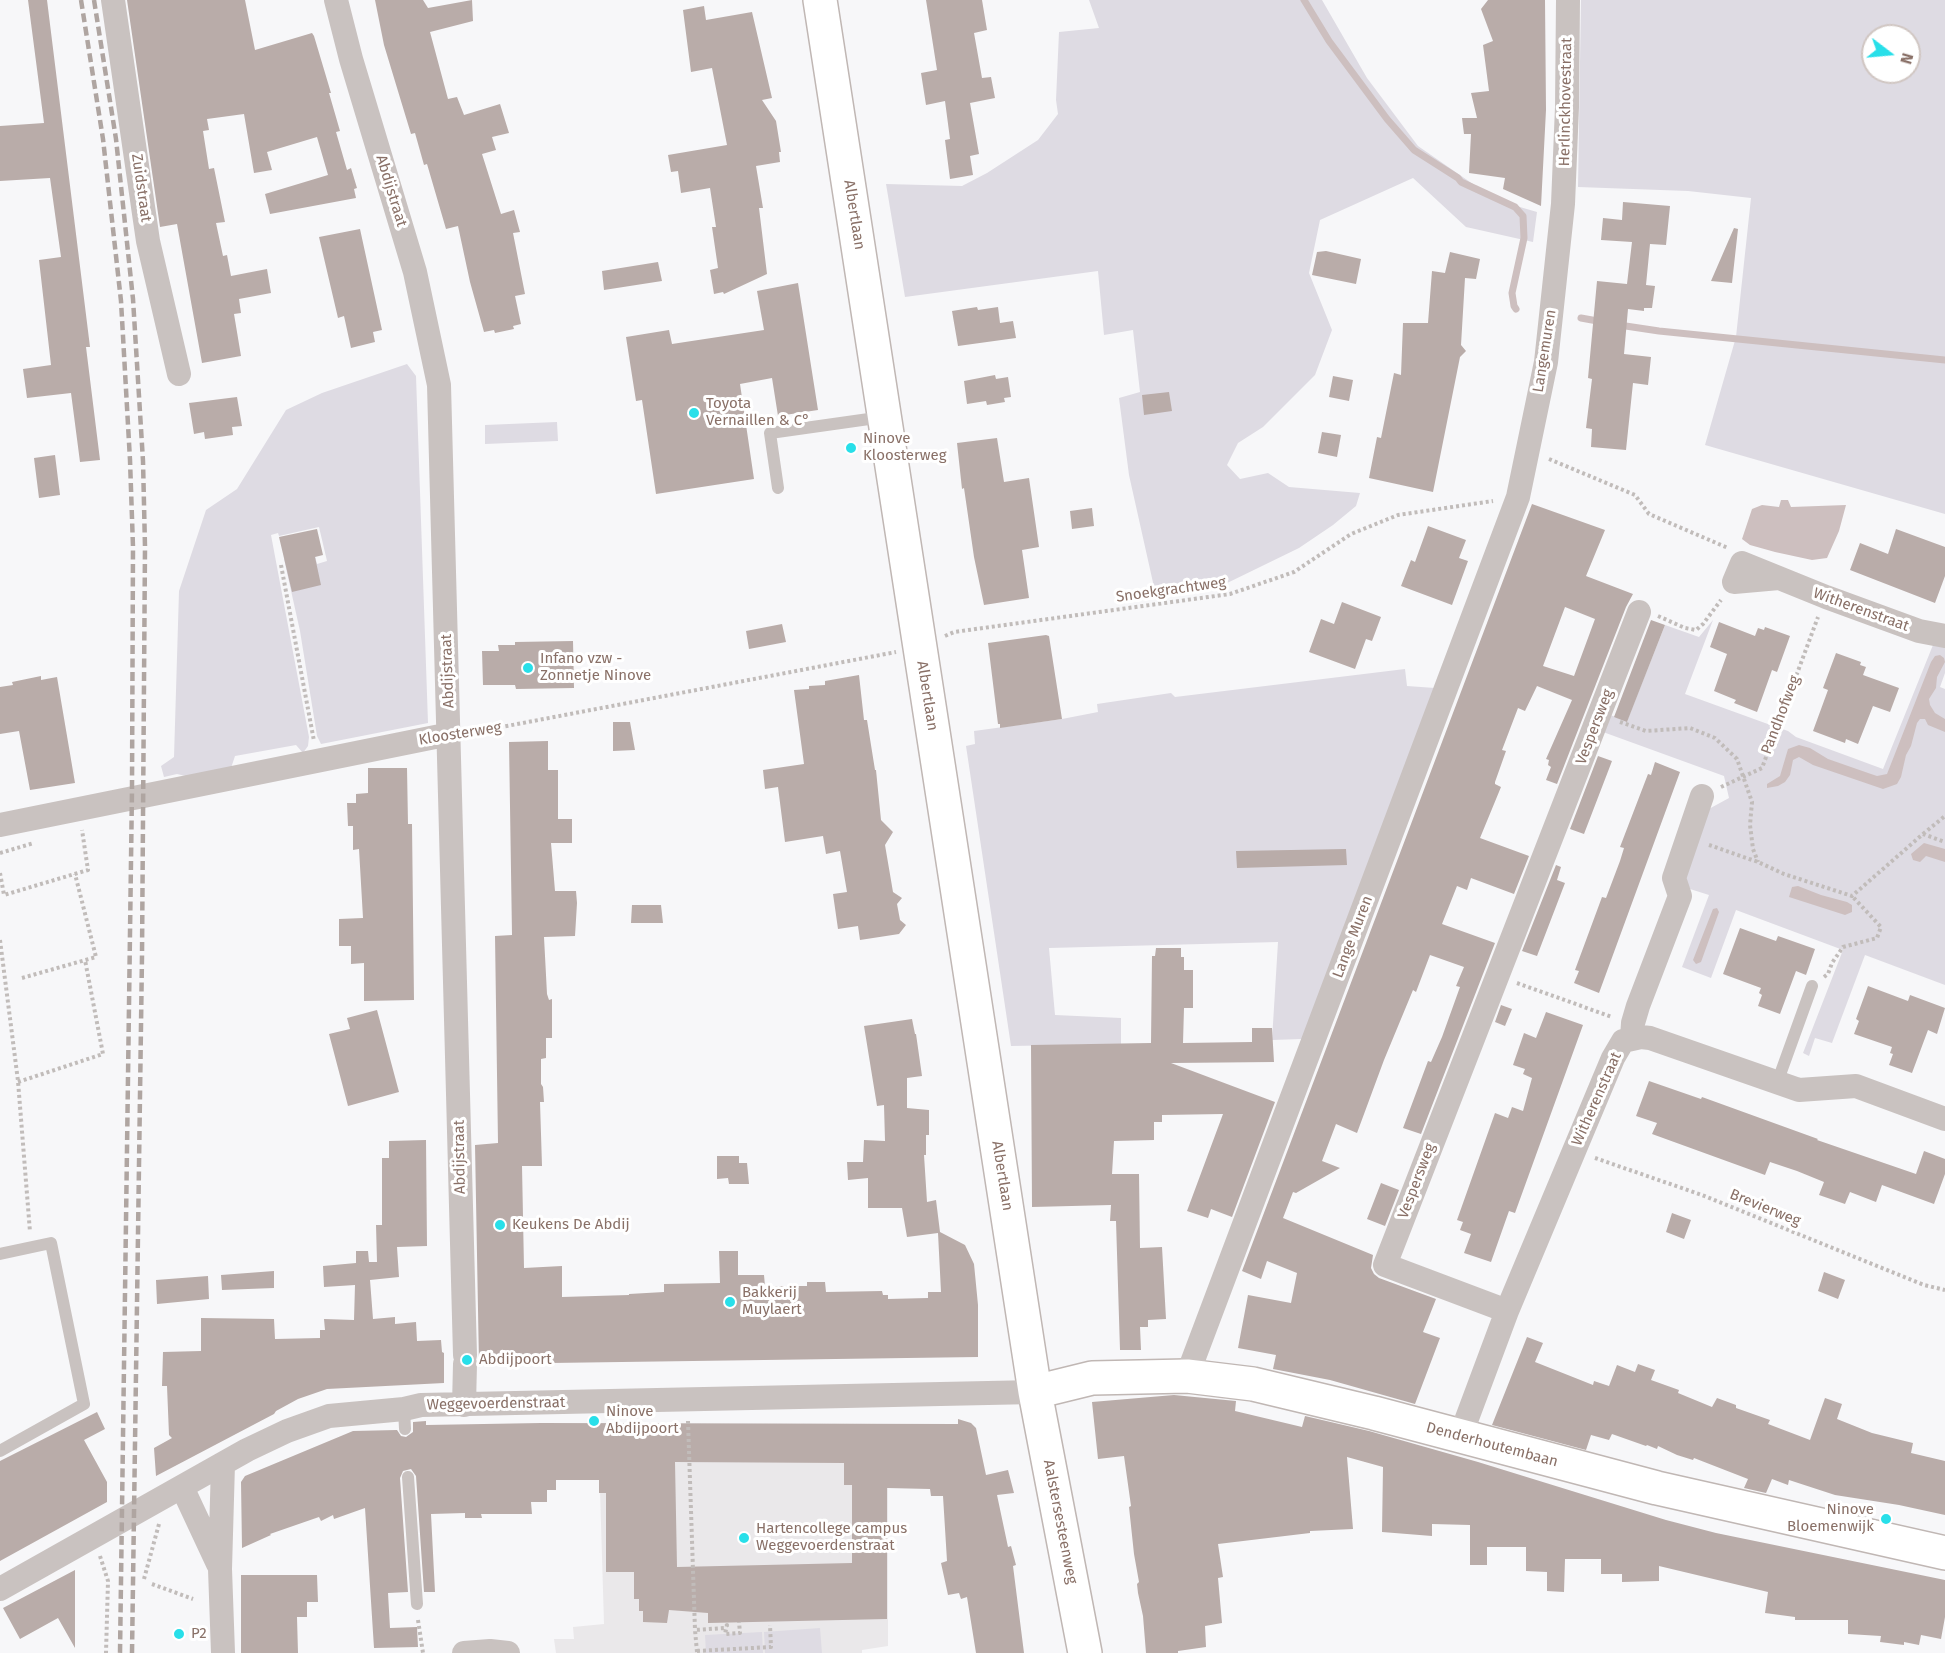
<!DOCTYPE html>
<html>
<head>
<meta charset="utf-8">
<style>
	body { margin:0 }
	#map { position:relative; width:1945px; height:1653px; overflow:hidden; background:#f7f7f9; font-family:"Fira Sans",sans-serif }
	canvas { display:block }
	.north { position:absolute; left:1861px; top:24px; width:60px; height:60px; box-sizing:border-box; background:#fff; border:2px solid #d0c6c2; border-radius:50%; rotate:106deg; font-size:16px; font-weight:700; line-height:24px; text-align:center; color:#897067 }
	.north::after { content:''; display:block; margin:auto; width:21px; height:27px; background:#28dfe9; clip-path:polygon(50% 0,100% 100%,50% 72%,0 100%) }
</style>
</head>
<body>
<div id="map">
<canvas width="1945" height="1653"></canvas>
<div class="north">N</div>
</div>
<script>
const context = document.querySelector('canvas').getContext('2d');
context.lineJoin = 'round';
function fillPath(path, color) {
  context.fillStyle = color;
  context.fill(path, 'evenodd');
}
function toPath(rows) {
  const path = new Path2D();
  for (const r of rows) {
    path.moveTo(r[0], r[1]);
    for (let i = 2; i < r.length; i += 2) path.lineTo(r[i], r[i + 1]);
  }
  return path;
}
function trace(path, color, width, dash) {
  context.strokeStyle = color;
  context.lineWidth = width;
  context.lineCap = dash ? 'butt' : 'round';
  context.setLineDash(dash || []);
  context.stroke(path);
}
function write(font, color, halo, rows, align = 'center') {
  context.font = font + ' "Fira Sans",sans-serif';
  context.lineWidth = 6;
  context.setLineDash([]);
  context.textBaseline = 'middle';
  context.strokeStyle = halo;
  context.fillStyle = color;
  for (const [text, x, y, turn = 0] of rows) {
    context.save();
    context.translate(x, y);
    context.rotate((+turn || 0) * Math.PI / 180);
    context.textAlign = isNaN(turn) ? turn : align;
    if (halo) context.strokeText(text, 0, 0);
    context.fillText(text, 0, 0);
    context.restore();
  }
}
fillPath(toPath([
	[598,1423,888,1424,888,1646,862,1650,862,1653,556,1653,554,1639,574,1639,573,1627,604,1624]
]), '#eae8ea');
fillPath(toPath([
	[1089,0,1322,0,1367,78,1418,146,1496,200,1537,212,1533,242,1466,227,1413,178,1320,220,1309,273,1332,330,1315,375,1263,427,1238,443,1227,465,1240,479,1268,473,1289,487,1360,493,1356,506,1333,525,1299,548,1221,586,1156,596,1129,475,1119,398,1140,392,1133,330,1104,335,1098,271,905,297,886,184,962,186,987,173,1038,140,1058,114,1056,100,1059,32,1099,28],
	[1581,0,1945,0,1945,514,1705,445,1736,337,1751,198,1688,191,1578,187],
	[1873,36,1909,36,1909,72,1873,72],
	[407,364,416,376,428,723,321,744,317,736,300,631,284,559,314,552,317,564,327,561,319,527,279,536,278,533,271,535,309,737,308,746,303,753,296,745,235,756,230,771,194,778,177,774,164,777,161,766,174,757,179,591,206,510,237,489,286,410,322,393],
	[557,422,558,441,485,444,485,425],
	[1713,620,1685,694,1765,723,1788,731,1796,737,1883,769,1933,645,1945,647,1945,673,1940,687,1945,689,1945,985,1865,955,1832,1043,1815,1038,1809,1056,1803,1053,1843,950,1736,910,1711,978,1682,967,1709,895,1690,889,1683,875,1707,810,1729,798,1724,776,1603,732,1610,715,1627,721,1665,625,1699,637],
	[1405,669,1407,686,1435,688,1302,1039,1272,1040,1278,942,1049,948,1055,1015,1121,1018,1121,1044,1011,1046,966,746,975,744,974,731,1062,719,1098,712,1097,704,1171,693,1175,697],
	[820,1628,822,1653,765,1653,764,1632],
	[762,1632,763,1653,706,1653,705,1635]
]), '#dedbe3');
fillPath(toPath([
	[1781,500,1788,500,1791,507,1846,505,1839,531,1827,558,1812,560,1775,552,1750,545,1742,539,1752,509,1762,505,1779,507],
	[1940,655,1944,658,1945,662,1937,677,1936,688,1929,699,1930,705,1935,713,1945,719,1945,732,1928,725,1925,719,1920,719,1917,723,1911,746,1906,755,1901,777,1897,784,1883,789,1813,765,1799,757,1793,760,1790,775,1785,782,1778,786,1767,788,1767,784,1780,776,1788,749,1799,745,1810,748,1828,759,1871,774,1877,776,1887,774,1931,662,1935,656],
	[1924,843,1945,849,1945,862,1926,856,1920,862,1913,860,1911,854],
	[1798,886,1821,895,1847,902,1852,905,1852,912,1845,915,1789,897,1792,887],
	[1717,908,1719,912,1701,962,1696,964,1693,960,1713,909]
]), '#cdbfbf');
trace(toPath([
	[1304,0,1329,41,1387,119,1414,150,1458,178,1461,182,1515,207,1523,216,1524,238,1512,293,1514,306,1516,309],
	[1581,318,1603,322],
	[1619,325,1659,331,1945,360]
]), '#cdbfbf', 7);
fillPath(toPath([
	[28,0,47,0,90,347,86,347,100,460,80,462,71,393,27,398,23,369,51,365,39,260,61,257,50,178,0,181,0,126,44,123],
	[127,0,245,0,255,50,312,33,314,36,331,93,329,93,340,131,336,132,347,170,351,168,357,188,354,189,356,198,270,214,265,194,328,175,317,137,267,152,272,170,254,173,244,114,207,119,209,130,203,131,209,169,214,168,225,222,216,223,223,256,227,255,231,276,267,269,271,293,239,299,241,313,234,314,241,356,202,363,177,224,160,227],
	[375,0,423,0,428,8,472,0,473,21,430,32,448,99,457,97,464,115,500,104,509,133,492,137,496,150,482,154,501,214,514,210,520,232,513,233,525,294,515,296,521,324,513,326,514,329,495,333,494,330,484,332,470,282,458,226,446,229,427,164,424,165,415,133,411,134,384,45],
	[926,0,982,0,987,30,974,33,982,78,991,77,995,98,970,103,979,154,970,156,973,175,950,179,945,140,950,139,945,101,926,105,921,73,937,70],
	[1488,0,1545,0,1546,110,1541,206,1503,189,1505,178,1469,173,1471,134,1464,134,1462,118,1477,118,1471,93,1489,91,1483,45,1493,41,1481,9],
	[704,6,706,20,752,12,772,98,762,100,776,121,781,152,779,152,780,162,756,166,763,208,759,208,767,274,724,294,723,292,714,294,710,270,718,268,712,227,716,227,710,188,681,193,678,171,671,172,668,155,727,145,712,68,691,72,683,10],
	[1623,202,1670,206,1666,245,1650,244,1646,285,1655,286,1652,308,1644,308,1644,311,1628,309,1624,354,1651,357,1648,385,1633,383,1626,450,1591,447,1592,429,1586,428,1592,379,1588,378,1597,281,1627,284,1632,242,1601,240,1603,218,1622,220],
	[1734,228,1738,229,1732,283,1711,281],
	[360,229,382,330,373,332,375,342,351,348,344,316,338,318,319,237],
	[1326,251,1361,259,1356,284,1312,275,1317,252],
	[1450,252,1480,259,1476,279,1465,278,1461,345,1466,351,1460,357,1433,492,1369,478,1377,437,1381,438,1394,373,1401,375,1403,323,1428,323,1432,271,1445,273],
	[658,262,662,281,604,290,602,271],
	[798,283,818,410,778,416,772,378,740,384,754,479,656,494,642,400,636,401,626,337,669,330,672,344,764,330,757,291],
	[977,307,978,310,998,307,1000,323,1013,321,1016,338,958,346,952,311],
	[995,375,996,379,1008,377,1011,397,1004,398,1005,402,987,405,986,401,967,404,964,381],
	[1333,376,1353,380,1349,401,1329,397],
	[1169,392,1172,411,1144,415,1142,395],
	[237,397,242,426,232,427,233,435,205,439,204,432,194,434,189,403],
	[1322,432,1341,435,1337,457,1318,453],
	[997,438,1004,482,1029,478,1039,547,1022,550,1029,598,984,605,974,557,964,488,962,489,957,443],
	[55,455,60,495,39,498,34,458],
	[1532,504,1605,530,1586,576,1633,594,1626,607,1557,784,1546,780,1551,767,1548,765,1549,760,1546,759,1572,700,1537,686,1525,711,1518,708,1502,750,1506,751,1495,782,1495,784,1501,787,1480,838,1529,856,1514,894,1471,878,1467,890,1457,886,1442,924,1495,943,1421,1134,1403,1128,1428,1061,1431,1062,1442,1037,1460,987,1456,986,1464,967,1430,955,1416,992,1413,990,1384,1060,1357,1133,1336,1124,1322,1161,1340,1168,1296,1193,1293,1192,1283,1218,1373,1255,1371,1268,1374,1274,1379,1278,1436,1299,1423,1332,1440,1338,1415,1404,1330,1380,1273,1369,1276,1355,1238,1348,1248,1295,1291,1303,1297,1273,1267,1261,1261,1279,1242,1271],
	[1565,607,1595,619,1574,676,1543,666],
	[1092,508,1094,526,1072,529,1070,511],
	[1428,526,1466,540,1459,558,1468,561,1452,605,1401,586,1411,560,1415,562],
	[317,529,323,555,315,557,321,585,292,592,279,537],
	[1896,529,1945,547,1945,576,1935,603,1850,570,1860,543,1888,554],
	[1342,602,1381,617,1372,641,1366,639,1355,669,1309,652,1321,619,1334,624],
	[1651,620,1665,625,1627,722,1614,717],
	[1719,622,1755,636,1758,628,1764,630,1765,627,1790,636,1777,672,1772,670,1757,712,1734,703,1736,700,1714,691,1727,654,1710,647],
	[782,624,786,642,749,649,746,631],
	[1046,635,1049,636,1062,719,1000,728,1000,724,998,724,988,643],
	[573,641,574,688,516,689,515,685,483,685,482,651,499,651,498,645,515,645,515,642],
	[1836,653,1861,662,1860,665,1866,667,1863,675,1899,688,1890,712,1873,706,1858,744,1846,739,1845,743,1813,731,1828,690,1823,688],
	[859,675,864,720,867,720,875,770,876,770,881,820,893,832,885,845,893,892,902,898,897,904,900,920,906,925,899,934,860,940,858,926,838,929,833,894,847,892,840,851,826,854,823,836,785,842,778,787,765,789,763,770,804,764,794,690,809,689,809,686,825,685,825,681],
	[41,676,41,680,57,677,75,783,30,790,19,731,0,734,0,687,13,685,12,682],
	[613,722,630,722,635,750,613,751],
	[548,741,548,770,558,770,558,819,572,819,572,843,551,843,555,891,576,891,577,903,575,936,544,937,547,994,549,1000,552,999,552,1038,546,1038,546,1058,541,1059,541,1084,543,1087,544,1102,540,1102,542,1166,522,1166,524,1268,562,1266,562,1297,629,1295,629,1294,664,1292,664,1284,720,1283,719,1251,738,1251,738,1275,764,1275,765,1286,807,1286,807,1282,825,1282,826,1292,882,1291,883,1295,888,1295,888,1299,928,1298,928,1292,941,1292,938,1233,907,1237,902,1208,868,1208,868,1178,848,1180,847,1162,863,1162,864,1140,885,1141,884,1105,877,1106,864,1026,912,1019,915,1034,916,1034,922,1076,907,1078,907,1108,929,1110,929,1135,926,1135,926,1155,924,1155,927,1202,936,1200,940,1232,965,1245,974,1264,978,1305,978,1357,479,1364,475,1145,498,1143,495,936,512,935,509,742],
	[1598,756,1612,761,1584,834,1570,829],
	[1655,762,1680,772,1599,993,1574,983,1579,971,1575,970,1602,897,1606,898,1620,861,1624,848,1620,847,1648,774,1651,775],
	[368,768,407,768,408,824,412,824,414,1000,364,1001,364,963,351,964,351,946,339,946,339,919,363,918,359,849,353,850,353,826,348,826,347,803,356,803,356,794,368,793],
	[1346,849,1347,865,1237,868,1236,851],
	[1556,865,1561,867,1557,880,1565,883,1537,956,1522,951],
	[632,905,661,905,663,923,631,923],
	[1740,928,1776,941,1778,936,1815,949,1806,975,1796,971,1780,1014,1758,1006,1762,995,1759,993,1761,988,1723,974],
	[1156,948,1181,948,1181,957,1184,957,1184,970,1193,970,1193,1008,1184,1008,1183,1043,1252,1042,1252,1028,1272,1028,1274,1062,1171,1063,1275,1102,1232,1217,1211,1209,1208,1218,1187,1211,1223,1114,1162,1115,1162,1122,1154,1122,1154,1140,1114,1141,1112,1174,1139,1174,1140,1248,1162,1247,1166,1319,1148,1320,1148,1327,1140,1327,1141,1350,1120,1350,1116,1221,1110,1221,1111,1205,1032,1207,1031,1045,1151,1043,1152,956,1155,956],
	[1868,986,1908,1001,1910,995,1945,1008,1937,1034,1928,1030,1912,1073,1889,1065,1893,1054,1890,1053,1892,1047,1854,1034,1859,1021,1856,1019],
	[1501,1005,1512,1009,1505,1026,1495,1022],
	[377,1010,399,1092,348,1106,329,1034,350,1029,347,1018],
	[1546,1012,1583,1025,1515,1213,1509,1211,1491,1262,1464,1253,1471,1234,1460,1230,1463,1222,1457,1220,1495,1113,1508,1118,1512,1107,1523,1111,1532,1078,1523,1074,1525,1069,1513,1065,1524,1033,1536,1038],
	[1649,1081,1701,1099,1702,1097,1818,1139,1817,1140,1916,1174,1924,1151,1945,1159,1945,1174,1934,1204,1882,1185,1876,1202,1850,1192,1845,1204,1819,1195,1824,1182,1797,1171,1770,1162,1765,1175,1652,1134,1657,1123,1636,1116],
	[426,1140,427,1246,397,1247,399,1277,370,1280,373,1319,395,1317,395,1324,416,1322,417,1341,441,1340,442,1352,444,1353,444,1383,327,1389,298,1399,276,1411,274,1414,156,1476,154,1448,172,1438,169,1435,167,1386,162,1386,163,1352,201,1351,201,1318,274,1319,275,1339,320,1338,320,1330,325,1330,324,1319,354,1320,355,1285,324,1287,323,1266,356,1263,356,1251,368,1251,369,1262,377,1262,376,1225,382,1225,382,1158,389,1158,389,1141],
	[717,1156,739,1156,739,1163,747,1163,749,1184,729,1184,728,1178,717,1179],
	[1381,1183,1399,1190,1385,1226,1367,1219],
	[1672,1213,1691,1220,1684,1239,1666,1232],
	[274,1271,274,1288,222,1290,221,1275],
	[1824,1272,1845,1280,1838,1299,1818,1291],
	[208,1276,209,1299,157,1304,156,1280],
	[1527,1337,1543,1343,1535,1362,1593,1385,1594,1381,1609,1386,1617,1365,1635,1372,1638,1364,1655,1370,1651,1380,1679,1390,1678,1393,1712,1407,1717,1398,1736,1405,1736,1408,1770,1420,1768,1424,1810,1440,1825,1398,1842,1404,1837,1419,1872,1433,1913,1443,1911,1453,1945,1461,1945,1515,1899,1505,1835,1495,1789,1480,1788,1485,1772,1479,1766,1493,1744,1488,1748,1479,1694,1458,1693,1460,1677,1455,1658,1446,1657,1449,1647,1445,1646,1446,1612,1434,1609,1440,1591,1435,1586,1450,1492,1425],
	[1174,1395,1236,1401,1235,1411,1302,1427,1305,1416,1369,1431,1478,1462,1666,1520,1716,1533,1945,1580,1945,1617,1941,1639,1921,1635,1919,1645,1904,1642,1904,1645,1880,1642,1881,1636,1848,1634,1848,1620,1795,1620,1795,1617,1765,1613,1768,1592,1659,1566,1659,1581,1622,1582,1622,1574,1601,1574,1601,1559,1565,1559,1564,1592,1547,1591,1547,1572,1526,1571,1526,1547,1487,1547,1487,1565,1470,1565,1470,1525,1432,1524,1432,1536,1382,1532,1383,1467,1347,1457,1353,1529,1310,1531,1310,1533,1218,1544,1223,1577,1218,1578,1222,1623,1205,1626,1206,1647,1178,1651,1178,1653,1146,1653,1143,1616,1138,1593,1137,1584,1139,1582,1134,1554,1129,1507,1131,1506,1124,1456,1098,1459,1092,1402],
	[97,1412,105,1429,84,1440,107,1482,107,1502,0,1561,0,1461],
	[958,1419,971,1423,976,1428,986,1475,1008,1470,1014,1493,997,1495,1008,1547,1011,1546,1016,1565,1013,1566,1024,1653,976,1653,967,1597,961,1599,959,1593,948,1595,941,1563,947,1561,943,1496,931,1496,930,1489,887,1488,887,1619,708,1623,708,1613,669,1610,667,1623,643,1622,643,1611,639,1611,639,1599,634,1599,634,1572,606,1572,606,1493,599,1493,599,1480,556,1480,556,1490,547,1490,547,1502,531,1502,532,1514,481,1514,482,1518,465,1518,465,1513,431,1514,435,1592,424,1592,416,1476,411,1469,403,1471,400,1478,408,1592,388,1593,390,1628,417,1627,418,1647,374,1648,365,1508,334,1519,333,1515,321,1521,319,1517,270,1534,271,1535,242,1548,241,1482,245,1476,353,1431,397,1430,401,1436,406,1437,413,1432,413,1422,426,1421,426,1425,541,1423,958,1424],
	[675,1462,844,1463,844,1485,852,1485,852,1563,677,1567],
	[75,1570,75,1648,58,1618,20,1639,3,1608],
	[241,1575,317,1575,318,1602,307,1602,307,1617,297,1617,298,1653,241,1653]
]), '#b9aca9');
const secondary = toPath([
	[820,0,1035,1392,1085,1653],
	[1035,1392,1092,1378,1187,1376,1253,1384,1374,1413,1657,1488,1945,1553]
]);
trace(secondary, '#c0b7b4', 36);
trace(toPath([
	[1549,459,1635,495,1649,514,1728,548],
	[281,565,314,741],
	[1658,616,1685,628,1696,630,1703,624,1721,600],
	[945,636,954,632,1230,594,1294,572,1351,534,1398,515,1493,501],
	[1620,722,1646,731,1690,728,1715,738,1737,759,1752,802,1750,825,1753,849,1758,862],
	[470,733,896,652],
	[1721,787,1762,768,1818,617],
	[1923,834,1945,816],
	[1709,845,1758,862,1784,874,1852,896,1923,834,1945,842],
	[0,853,34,843],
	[0,873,4,895,88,870,82,830],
	[0,940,18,1081,30,1232],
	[1824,977,1828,974,1832,963,1843,947,1877,938,1881,927,1852,896],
	[22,978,96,957,75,874],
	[1517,983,1612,1017],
	[18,1082,103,1054,85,960],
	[1595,1158,1702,1195,1924,1285,1945,1290],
	[688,1421,695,1630],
	[100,1556,108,1581,106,1653],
	[144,1579,159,1524],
	[152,1584,193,1599],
	[418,1620,423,1653],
	[697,1651,771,1647,770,1625],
	[697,1652,695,1630,724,1628,727,1625,725,1634,740,1633,739,1622]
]), '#c1bcba', 4, [3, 3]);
trace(toPath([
	[778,488,770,433,883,417],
	[1777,1083,1812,986],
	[0,1254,51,1243,84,1404,0,1451],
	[404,1409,405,1429],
	[408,1477,417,1604]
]), '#c9c2c0', 12);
trace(toPath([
	[113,0,148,241,179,374],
	[336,0,351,59,415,272,439,385,465,1355],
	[1779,578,1734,582,1742,563,1826,597,1919,631,1945,636],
	[0,825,450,734],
	[1632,1038,1633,1023,1638,1006,1680,896,1674,878,1702,796],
	[1507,1311,1385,1265,1639,612],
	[1187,1376,1518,497,1546,362,1563,204,1567,107,1568,0],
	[464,1405,465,1364],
	[1460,1437,1507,1311,1613,1058,1623,1041,1641,1037,1650,1038,1799,1090,1856,1086,1945,1119],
	[182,1487,218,1564],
	[0,1589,247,1450,287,1431,329,1416,404,1409,421,1405,1035,1392],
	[223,1653,220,1569,223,1464],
	[464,1653,490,1651,508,1653]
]), '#c9c2c0', 24);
trace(secondary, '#fff', 33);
trace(toPath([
	[81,0,103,139,121,301,130,460,133,547,132,789,120,1653],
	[94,0,116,139,133,299,143,461,145,547,142,956,132,1653]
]), '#afa5a1', 4.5, [9, 4.5]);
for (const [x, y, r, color] of [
	[694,413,6,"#28dfe9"],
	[851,448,6,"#28dfe9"],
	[528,668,6,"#28dfe9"],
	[500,1225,6,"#28dfe9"],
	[730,1302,6,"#28dfe9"],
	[467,1360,6,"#28dfe9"],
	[594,1421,6,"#28dfe9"],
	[1886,1519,6,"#28dfe9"],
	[744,1538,6,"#28dfe9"],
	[179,1634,6,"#28dfe9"]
]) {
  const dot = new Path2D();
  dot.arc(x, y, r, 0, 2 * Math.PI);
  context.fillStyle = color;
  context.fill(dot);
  trace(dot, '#fff', 2);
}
write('15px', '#897067', '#fff', [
	["Herlinckhovestraat",1566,102,-89],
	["Zuidstraat",141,188,82],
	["Abdijstraat",391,191,73],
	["Albertlaan",854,215,81],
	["Langemuren",1545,351,-81],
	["Snoekgrachtweg",1171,590,-8],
	["Witherenstraat",1861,610,20],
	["Abdijstraat",448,671,-92],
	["Albertlaan",927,696,81],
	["Pandhofweg",1781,715,-69],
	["Vespersweg",1595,727,-69],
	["Kloosterweg",460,734,-9],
	["Lange Muren",1353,937,-69],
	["Witherenstraat",1597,1099,-66],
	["Abdijstraat",460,1157,-91],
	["Albertlaan",1002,1176,81],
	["Vespersweg",1417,1181,-69],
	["Brevierweg",1765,1208,22],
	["Weggevoerdenstraat",496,1404,-1],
	["Denderhoutembaan",1492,1445,15],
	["Aalstersesteenweg",1060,1522,79]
]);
write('15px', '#897067', '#fff', [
	["Toyota",706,404],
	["Vernaillen & C°",706,421],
	["Ninove",863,439],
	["Kloosterweg",863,456],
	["Infano vzw -",540,659],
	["Zonnetje Ninove",540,676],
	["Keukens De Abdij",512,1225],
	["Bakkerij",742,1293],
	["Muylaert",742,1310],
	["Abdijpoort",479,1360],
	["Ninove",606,1412],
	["Abdijpoort",606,1429],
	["Ninove",1874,1510,"right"],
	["Bloemenwijk",1874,1527,"right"],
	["Hartencollege campus",756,1529],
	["Weggevoerdenstraat",756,1546],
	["P2",191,1634]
], 'left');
</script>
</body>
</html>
